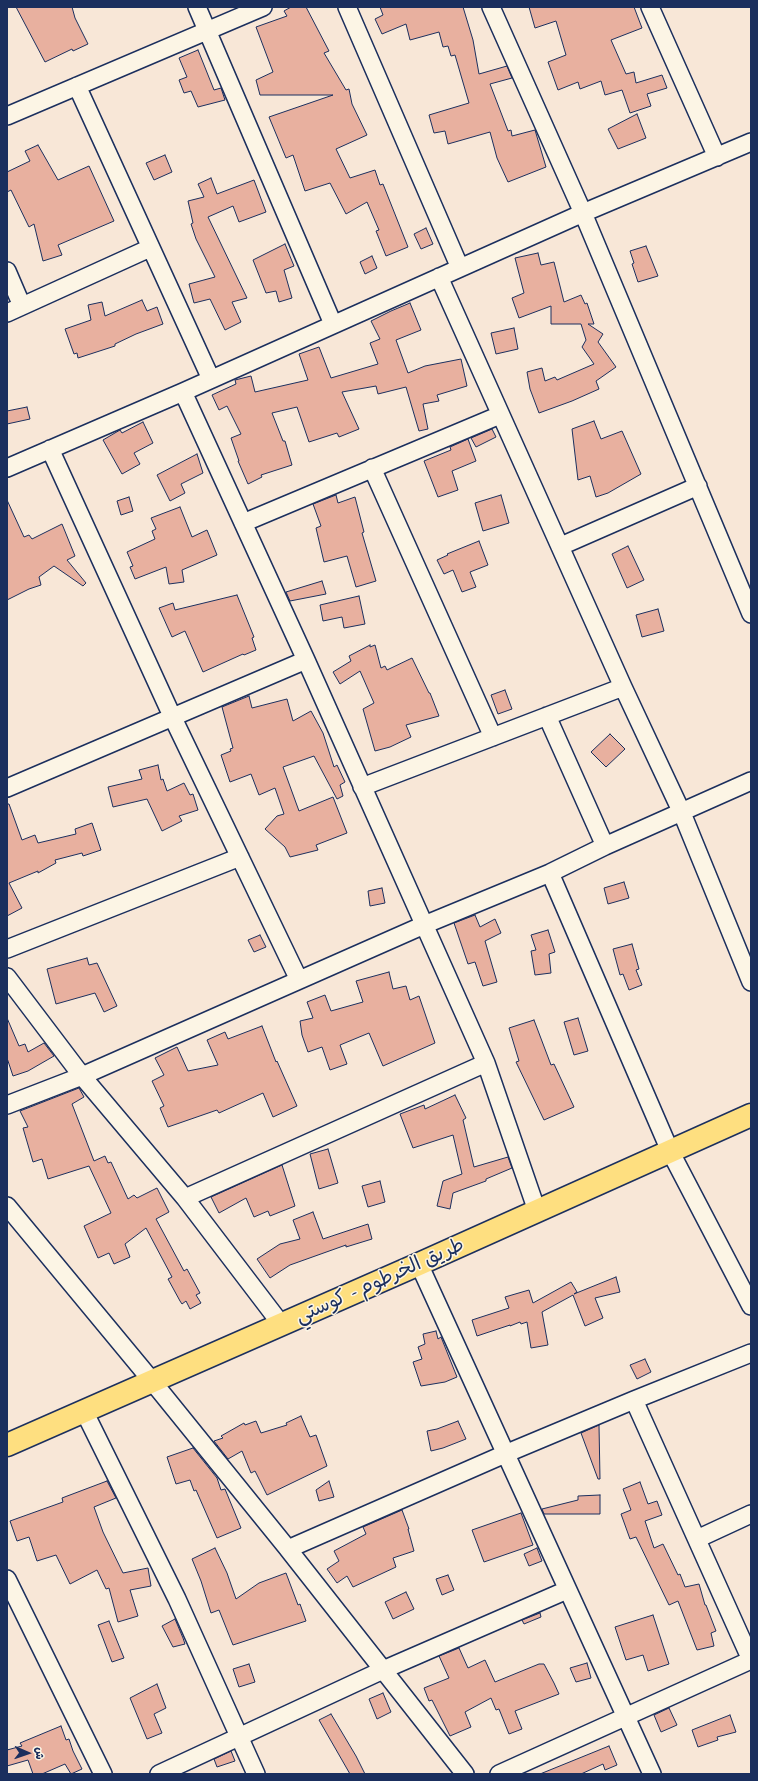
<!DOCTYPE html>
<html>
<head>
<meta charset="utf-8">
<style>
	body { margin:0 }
	#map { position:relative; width:758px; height:1781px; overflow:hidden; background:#f8e7d7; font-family:Caveat,"Playpen Sans Arabic",sans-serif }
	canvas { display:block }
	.frame { position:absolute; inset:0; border:8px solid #1b2f5e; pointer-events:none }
	.north { position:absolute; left:8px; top:1733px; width:40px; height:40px; -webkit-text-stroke:3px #fcf5e5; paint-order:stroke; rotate:92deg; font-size:11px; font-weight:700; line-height:16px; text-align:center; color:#1b2f5e }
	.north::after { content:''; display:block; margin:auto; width:14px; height:18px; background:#1b2f5e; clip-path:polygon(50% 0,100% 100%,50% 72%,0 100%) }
</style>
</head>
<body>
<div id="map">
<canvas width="758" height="1781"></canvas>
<div class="frame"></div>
<div class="north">ش</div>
</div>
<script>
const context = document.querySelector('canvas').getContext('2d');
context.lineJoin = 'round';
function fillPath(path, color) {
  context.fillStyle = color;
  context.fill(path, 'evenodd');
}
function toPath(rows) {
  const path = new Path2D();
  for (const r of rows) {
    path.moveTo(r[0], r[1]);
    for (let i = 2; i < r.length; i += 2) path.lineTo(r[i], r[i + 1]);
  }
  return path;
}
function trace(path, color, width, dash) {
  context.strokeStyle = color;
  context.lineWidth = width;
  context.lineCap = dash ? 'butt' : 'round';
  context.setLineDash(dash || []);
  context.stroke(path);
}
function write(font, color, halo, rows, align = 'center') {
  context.font = font + ' Caveat,"Playpen Sans Arabic",sans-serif';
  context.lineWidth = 3;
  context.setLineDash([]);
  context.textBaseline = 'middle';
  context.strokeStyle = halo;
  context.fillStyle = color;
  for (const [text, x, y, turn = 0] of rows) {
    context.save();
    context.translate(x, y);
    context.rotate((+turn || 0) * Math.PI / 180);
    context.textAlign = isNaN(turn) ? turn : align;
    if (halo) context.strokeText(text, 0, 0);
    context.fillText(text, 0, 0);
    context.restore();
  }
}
const building = toPath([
	[16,7,72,7,75,18,88,44,73,51,72,49,45,62,16,7],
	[291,7,306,7,329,51,324,53,346,90,349,89,352,104,367,135,336,149,350,178,375,170,380,185,383,184,408,247,386,256,376,231,379,230,367,202,346,214,330,183,305,191,293,155,286,158,269,117,333,95,260,95,256,80,273,72,256,27,287,16,284,11,291,7],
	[380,7,463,7,473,40,479,74,507,66,512,78,490,84,508,131,511,130,512,136,535,130,546,167,508,182,497,158,490,132,448,144,445,131,434,133,429,115,469,103,455,55,451,56,448,46,443,47,439,32,410,40,406,24,382,34,375,19,383,15,380,7],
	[529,7,634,7,642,28,611,40,626,74,634,72,636,83,662,75,667,88,647,94,651,106,630,113,622,90,605,95,601,81,580,89,578,82,558,90,548,62,566,55,556,21,535,28,529,7],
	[198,50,214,90,221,88,225,100,198,107,191,91,184,93,179,80,187,77,179,58,198,50],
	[637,114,646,138,618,149,608,129,637,114],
	[38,145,58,180,89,166,114,221,58,245,62,255,43,261,34,224,29,227,11,190,7,192,7,172,30,161,25,151,38,145],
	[165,155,172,172,154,180,146,163,165,155],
	[211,178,217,194,254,180,266,212,239,222,233,206,208,217,247,298,232,302,241,322,225,330,210,299,194,303,189,284,215,277,196,239,191,224,193,223,188,201,204,197,198,184,211,178],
	[426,228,433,244,421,249,414,234,426,228],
	[285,244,294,266,284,270,292,298,279,302,276,291,266,293,253,260,285,244],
	[646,246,658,276,638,282,632,264,634,263,630,251,646,246],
	[538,253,541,265,554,262,564,302,581,295,585,304,587,303,594,324,588,324,603,334,598,342,616,367,596,381,599,389,572,401,539,413,530,389,527,372,542,368,545,381,555,377,557,380,594,364,582,347,586,340,581,324,551,324,551,306,519,318,512,298,524,293,515,258,538,253],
	[372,256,377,268,365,274,360,262,372,256],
	[142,300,147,311,157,307,163,324,136,334,115,344,115,346,78,358,77,353,74,354,65,329,91,320,88,305,102,302,105,316,142,300],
	[410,303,421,330,396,340,408,373,425,366,461,359,467,386,437,395,439,401,423,404,428,429,419,431,406,387,378,394,376,386,342,392,359,429,339,437,337,433,309,442,297,407,272,413,283,441,285,441,292,465,261,475,262,477,248,484,238,461,239,461,231,438,241,434,227,406,219,410,212,395,236,384,235,380,251,376,255,392,308,380,299,354,319,347,331,378,378,364,370,343,380,339,371,321,391,311,410,303],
	[514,328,518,349,496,354,491,333,514,328],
	[27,407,30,419,7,424,7,411,27,407],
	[594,421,601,439,622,431,641,474,608,493,596,497,590,476,578,480,572,429,594,421],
	[143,422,153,443,134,453,140,464,122,474,103,440,120,430,122,433,143,422],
	[492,429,496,437,476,447,471,438,492,429],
	[468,439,476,461,452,471,458,490,438,497,424,461,451,450,450,447,468,439],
	[197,454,203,473,181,484,185,493,170,501,157,475,197,454],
	[336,495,338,503,355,497,364,532,362,533,376,581,356,587,347,556,324,562,316,528,321,526,313,504,336,495],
	[501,495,509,523,483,531,475,503,501,495],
	[129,497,133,511,121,515,117,501,129,497],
	[7,500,24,537,29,535,32,539,62,524,75,556,67,560,86,583,83,586,54,566,39,577,41,585,29,589,7,600,7,500],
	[180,507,192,537,207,530,217,555,182,570,184,582,169,584,166,567,135,579,130,567,133,566,127,552,155,539,152,531,156,529,151,518,180,507],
	[479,541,488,565,470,572,476,587,462,592,453,570,444,574,437,560,448,555,447,554,479,541],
	[628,546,644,580,627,588,612,554,628,546],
	[322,581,326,594,290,601,286,592,322,581],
	[237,595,254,637,252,638,256,650,244,655,243,654,203,672,185,631,172,637,159,608,173,603,175,610,237,595],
	[359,596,365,624,344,628,342,617,323,621,320,605,359,596],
	[658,609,664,631,642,637,636,615,658,609],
	[370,645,370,647,375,645,381,668,385,666,387,670,412,658,429,693,430,693,439,716,406,725,411,737,390,747,375,751,363,709,374,703,360,671,340,684,333,672,351,661,349,656,370,645],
	[505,690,512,709,498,714,491,695,505,690],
	[249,696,252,708,287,699,293,721,311,711,323,733,334,767,337,765,345,782,340,785,343,796,337,799,314,756,283,767,299,811,333,797,347,833,316,845,318,850,290,857,285,847,265,829,277,816,284,814,275,788,259,795,251,774,230,782,221,755,231,751,230,749,233,748,222,707,249,696],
	[610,734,625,749,606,767,591,752,610,734],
	[158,765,161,780,163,779,167,791,184,783,190,795,193,794,198,810,179,816,182,821,162,831,147,799,113,807,108,787,142,779,139,770,158,765],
	[7,804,9,804,22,840,35,835,38,843,76,834,75,829,92,823,101,850,83,856,82,853,55,860,56,863,38,873,38,871,9,883,22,908,7,916,7,804],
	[624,882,629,898,608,904,604,888,624,882],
	[382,888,385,903,370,906,368,891,382,888],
	[475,915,480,927,495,919,501,933,485,941,497,982,483,986,475,962,468,964,454,923,475,915],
	[548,930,555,952,549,954,551,973,535,975,531,951,536,950,531,935,548,930],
	[260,935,266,947,254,952,248,940,260,935],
	[632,944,639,969,636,970,642,985,629,990,623,974,620,975,613,949,632,944],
	[87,958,89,965,97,963,117,1006,104,1012,95,993,56,1004,47,969,87,958],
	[389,972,393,989,406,986,410,1000,419,996,435,1043,383,1066,369,1033,340,1045,347,1064,330,1070,322,1047,308,1052,302,1035,300,1021,313,1018,307,1002,325,995,331,1011,363,1002,356,981,389,972],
	[7,1018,19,1046,25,1044,28,1052,44,1043,54,1056,28,1071,13,1076,7,1058,7,1018],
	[578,1018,588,1051,574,1055,564,1022,578,1018],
	[534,1020,551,1065,554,1064,574,1107,544,1120,516,1062,519,1061,509,1028,534,1020],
	[262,1026,276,1062,277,1061,297,1106,273,1117,263,1093,219,1113,217,1110,168,1127,160,1108,164,1106,152,1081,164,1075,155,1058,177,1047,188,1071,218,1065,207,1040,225,1032,228,1039,262,1026],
	[79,1088,84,1097,72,1104,94,1161,105,1156,108,1163,111,1162,128,1199,134,1195,137,1198,157,1188,169,1212,156,1219,184,1271,187,1269,200,1293,196,1295,201,1303,190,1309,186,1301,182,1304,180,1301,168,1279,172,1277,146,1228,125,1244,130,1257,114,1264,109,1253,98,1258,84,1226,111,1213,89,1166,48,1179,42,1159,33,1162,23,1128,28,1127,20,1111,79,1088],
	[455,1095,466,1118,463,1120,474,1167,508,1157,512,1168,486,1179,486,1181,453,1193,450,1209,437,1206,443,1181,462,1174,453,1135,413,1148,400,1114,424,1105,425,1109,455,1095],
	[328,1149,338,1183,319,1189,310,1154,328,1149],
	[282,1165,295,1206,270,1216,268,1211,254,1217,246,1198,219,1213,211,1197,282,1165],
	[380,1181,385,1202,368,1207,362,1186,380,1181],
	[313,1212,323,1239,368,1224,372,1239,346,1247,346,1245,290,1265,270,1278,257,1259,280,1244,300,1239,293,1220,313,1212],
	[616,1277,620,1292,595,1298,603,1318,585,1326,573,1295,542,1312,548,1345,531,1348,527,1322,521,1324,520,1322,510,1326,510,1325,477,1336,472,1320,509,1308,505,1297,529,1290,533,1303,571,1282,577,1292,574,1294,616,1277],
	[436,1331,438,1339,441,1337,457,1377,445,1382,421,1386,413,1362,422,1359,418,1347,425,1344,423,1334,436,1331],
	[645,1359,651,1372,637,1379,630,1365,645,1359],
	[301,1416,310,1437,316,1435,327,1466,267,1495,255,1471,251,1473,242,1451,228,1459,214,1441,223,1438,221,1436,244,1423,245,1425,256,1421,261,1433,287,1425,286,1423,301,1416],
	[458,1421,466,1439,443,1448,431,1451,427,1431,437,1429,458,1421],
	[599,1425,600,1479,598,1479,581,1433,599,1425],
	[193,1448,217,1478,221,1490,225,1489,241,1528,217,1538,196,1490,194,1491,190,1480,176,1484,167,1457,193,1448],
	[107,1481,116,1498,94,1507,103,1532,123,1573,148,1568,151,1586,130,1590,138,1616,118,1622,109,1588,106,1589,97,1570,70,1584,56,1555,37,1561,29,1537,17,1541,10,1521,63,1502,62,1498,107,1481],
	[329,1481,334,1497,319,1501,316,1490,329,1481],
	[640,1482,648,1504,657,1501,662,1515,645,1521,654,1548,663,1544,678,1575,680,1574,685,1587,699,1584,705,1605,706,1605,716,1631,711,1633,714,1646,697,1650,678,1601,669,1605,636,1537,630,1539,621,1514,631,1510,623,1489,640,1482],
	[600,1495,600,1514,544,1514,542,1509,578,1500,578,1496,600,1495],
	[402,1510,409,1529,408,1529,414,1551,393,1558,396,1567,353,1587,347,1576,337,1583,327,1569,339,1561,334,1551,366,1534,363,1527,402,1510],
	[521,1513,533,1545,484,1562,472,1530,521,1513],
	[215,1548,227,1573,236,1599,259,1583,286,1573,298,1605,300,1604,306,1621,233,1645,219,1610,211,1613,201,1581,192,1559,215,1548],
	[537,1548,542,1561,529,1566,524,1554,537,1548],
	[448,1575,454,1590,442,1595,436,1579,448,1575],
	[406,1592,414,1609,393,1619,385,1602,406,1592],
	[540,1613,541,1617,524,1624,522,1620,540,1613],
	[653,1615,669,1664,648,1671,643,1655,626,1660,615,1627,653,1615],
	[175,1619,183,1638,185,1644,173,1647,162,1626,175,1619],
	[109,1621,124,1658,112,1662,98,1625,109,1621],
	[459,1648,468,1668,485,1660,495,1682,539,1664,544,1664,554,1683,559,1694,515,1711,522,1729,509,1734,499,1709,496,1710,491,1698,465,1712,471,1727,450,1736,432,1700,429,1701,424,1688,449,1678,439,1656,459,1648],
	[587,1663,591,1678,576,1682,570,1668,587,1663],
	[249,1664,255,1682,239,1687,233,1669,249,1664],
	[157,1684,166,1708,154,1714,162,1733,147,1739,130,1698,157,1684],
	[383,1693,391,1712,377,1719,369,1699,383,1693],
	[669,1708,677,1725,661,1732,654,1715,669,1708],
	[331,1714,356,1756,365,1774,350,1774,319,1720,331,1714],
	[730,1715,736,1732,717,1737,718,1740,698,1747,692,1730,730,1715],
	[61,1726,66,1740,69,1739,73,1751,82,1769,71,1774,65,1764,42,1774,33,1774,28,1760,7,1766,7,1750,22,1746,20,1743,61,1726],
	[609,1746,617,1765,605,1770,603,1764,581,1774,540,1774,609,1746],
	[231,1751,235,1761,217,1767,214,1759,231,1751]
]);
fillPath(building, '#e8b09f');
trace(building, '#1b2f5e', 1);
const minor = toPath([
	[197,7,333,324],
	[347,7,460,268],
	[491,7,583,213,751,614],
	[650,7,717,157],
	[77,86,211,379],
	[7,116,263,7],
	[7,271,22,306],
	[439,277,623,687,682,813,751,982],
	[7,313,150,248],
	[183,392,306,660,486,1063,537,1211],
	[50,449,172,716,299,980],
	[7,468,183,392,583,213,751,142],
	[372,468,493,737],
	[243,523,500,415],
	[561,546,698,486],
	[547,716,605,846],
	[362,787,623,687],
	[7,788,306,660],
	[550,873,670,1151,751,1306],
	[7,949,240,857],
	[7,977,82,1076,185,1198,281,1324],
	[7,1105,82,1076,424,925,550,873,605,846,751,781],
	[185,1198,486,1063],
	[7,1206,152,1381,288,1549],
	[419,1264,652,1774],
	[634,1400,751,1660],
	[84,1411,177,1599,256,1774],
	[697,1539,751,1514],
	[7,1579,103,1774],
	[159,1774,383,1670,567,1590],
	[465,1774,288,1549,505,1454,634,1400,751,1353],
	[499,1774,751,1660]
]);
const trunk = toPath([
	[7,1445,419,1264,751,1115]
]);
trace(minor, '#1b2f5e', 20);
trace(trunk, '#1b2f5e', 25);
trace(minor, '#fcf5e5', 17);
trace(trunk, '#fedf80', 22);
write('20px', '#1b2f5e', '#fcf5e5', [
	["طريق الخرطوم - كوستي",380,1281,-24]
]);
</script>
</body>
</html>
